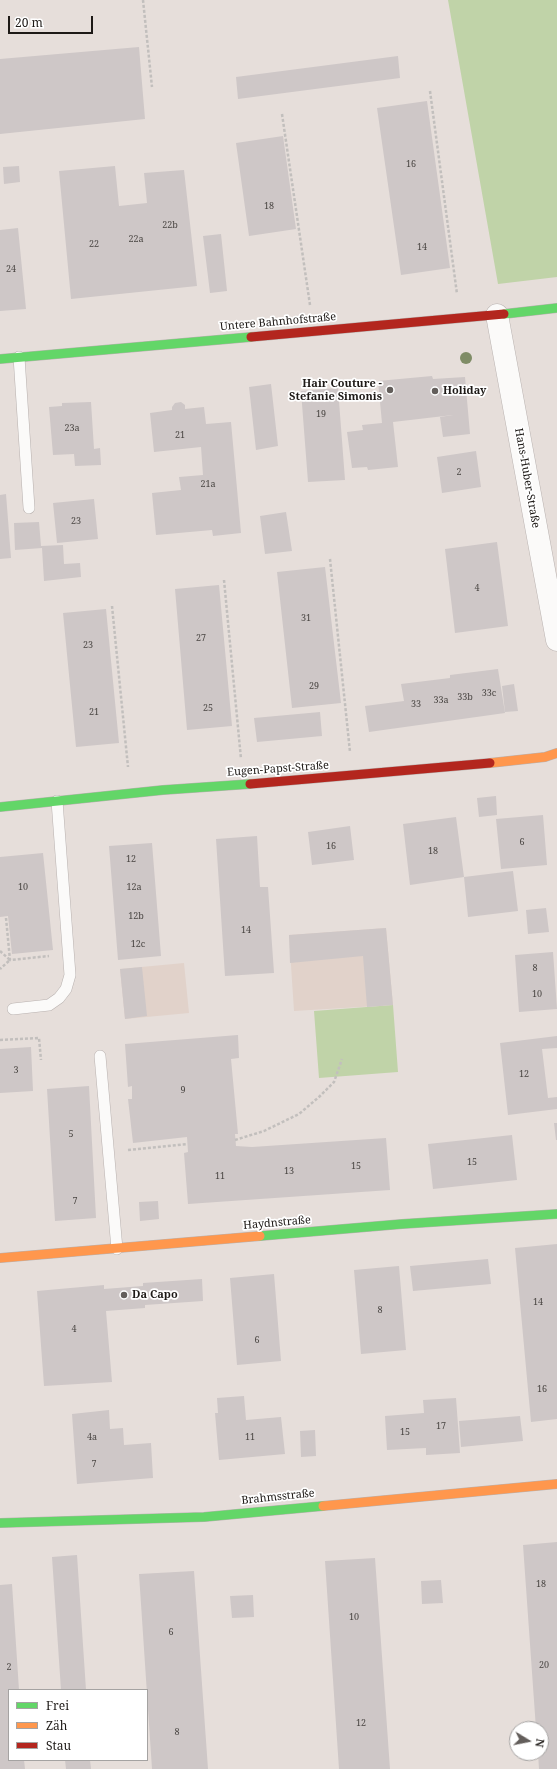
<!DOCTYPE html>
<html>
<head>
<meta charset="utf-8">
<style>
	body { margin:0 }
	#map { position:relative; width:557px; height:1769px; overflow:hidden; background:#e6deda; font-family:"Noto Serif",serif }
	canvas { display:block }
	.legend { position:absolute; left:8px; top:1689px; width:140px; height:72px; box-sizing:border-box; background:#fff; border:1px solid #a5a3a2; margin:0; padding:5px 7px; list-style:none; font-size:12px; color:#1d1916 }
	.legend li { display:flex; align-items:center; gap:8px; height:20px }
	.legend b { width:20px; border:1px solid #a5a3a2 }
	.north { position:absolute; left:509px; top:1721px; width:40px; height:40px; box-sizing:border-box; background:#fff; border:1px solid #a5a3a2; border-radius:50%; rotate:100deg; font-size:11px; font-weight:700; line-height:16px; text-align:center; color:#1d1916 }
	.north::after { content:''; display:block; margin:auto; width:14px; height:18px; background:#635e5b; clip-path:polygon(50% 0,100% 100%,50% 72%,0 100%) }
	.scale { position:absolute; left:8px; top:16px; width:85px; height:18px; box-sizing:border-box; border:2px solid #1d1916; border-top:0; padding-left:5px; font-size:12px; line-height:14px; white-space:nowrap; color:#1d1916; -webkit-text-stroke:3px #fff; paint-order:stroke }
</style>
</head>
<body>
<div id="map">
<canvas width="557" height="1769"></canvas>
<ul class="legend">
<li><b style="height:5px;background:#63d668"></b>Frei</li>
<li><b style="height:5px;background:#ff974d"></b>Zäh</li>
<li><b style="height:5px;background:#b3261e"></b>Stau</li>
</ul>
<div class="north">N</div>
<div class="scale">20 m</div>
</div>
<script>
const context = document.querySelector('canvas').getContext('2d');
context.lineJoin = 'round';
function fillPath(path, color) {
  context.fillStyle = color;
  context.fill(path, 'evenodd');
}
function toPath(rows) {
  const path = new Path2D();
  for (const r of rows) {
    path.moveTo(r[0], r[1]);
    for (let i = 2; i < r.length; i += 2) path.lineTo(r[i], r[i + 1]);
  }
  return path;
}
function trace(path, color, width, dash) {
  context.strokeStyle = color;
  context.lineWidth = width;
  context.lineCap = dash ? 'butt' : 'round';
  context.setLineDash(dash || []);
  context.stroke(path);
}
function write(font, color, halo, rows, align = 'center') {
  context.font = font + ' "Noto Serif",serif';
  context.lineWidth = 3.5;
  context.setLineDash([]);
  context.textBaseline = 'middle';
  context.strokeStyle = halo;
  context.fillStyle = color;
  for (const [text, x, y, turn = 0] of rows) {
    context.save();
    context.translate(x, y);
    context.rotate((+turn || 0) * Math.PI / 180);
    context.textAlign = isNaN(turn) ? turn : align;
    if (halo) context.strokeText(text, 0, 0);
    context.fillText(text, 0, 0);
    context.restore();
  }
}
fillPath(toPath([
	[386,928,393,1005,294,1011,289,935],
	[184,963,189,1013,125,1019,120,969]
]), '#e1d2ca');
fillPath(toPath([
	[448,0,557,0,557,277,498,284],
	[393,1005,398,1072,319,1078,314,1011]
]), '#c0d3a8');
fillPath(toPath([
	[139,47,145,119,0,134,0,59],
	[398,56,400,78,238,99,236,77],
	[427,101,450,268,401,275,377,108],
	[283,136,296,229,249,236,236,143],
	[19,166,20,182,4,184,3,167],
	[115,166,119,206,147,203,144,173,184,170,197,286,71,299,59,171],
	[18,228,26,309,0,311,0,230],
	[221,234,227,291,210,293,203,236],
	[432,376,433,379,465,377,470,434,443,437,440,417,453,415,393,422,398,467,368,470,367,467,352,468,347,432,363,430,362,425,382,423,378,381],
	[271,384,278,446,256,450,249,387],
	[338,388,345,480,308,482,301,391],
	[91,402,94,449,100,448,101,465,75,466,74,454,53,455,49,407,62,406,62,403],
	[181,402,185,405,185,409,204,407,206,424,231,422,241,533,213,536,212,530,156,535,152,493,181,490,179,477,203,475,201,447,154,452,150,413,172,410,172,407,175,403],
	[476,451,481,487,442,493,437,457],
	[6,494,11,558,0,559,0,495],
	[94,499,98,539,57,543,53,503],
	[286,512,292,551,265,554,260,516],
	[39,522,41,546,63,545,64,564,80,563,81,577,44,581,42,548,15,550,14,523],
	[497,542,508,626,455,633,445,549],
	[325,567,341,703,292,708,277,572],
	[219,585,232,726,187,730,175,589],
	[106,609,119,743,76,747,63,613],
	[498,669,505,713,369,732,365,706,404,701,401,684,450,678,450,675],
	[514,684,518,711,505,712,502,686],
	[320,712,322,736,257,742,254,718],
	[496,796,497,815,479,817,477,798],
	[543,815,547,865,501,869,496,819],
	[456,817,464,877,410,885,403,824],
	[350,826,354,860,312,865,308,832],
	[257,836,260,887,268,887,274,973,225,976,216,839],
	[152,843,161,956,118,960,109,846],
	[43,853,53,950,12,954,8,916,0,917,0,857],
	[513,871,518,911,468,917,464,877],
	[546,908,549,932,528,934,526,910],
	[386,928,393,1005,367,1007,363,956,290,963,289,935],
	[553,952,557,1009,519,1012,515,955],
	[142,967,147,1016,125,1019,120,969],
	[238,1035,239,1058,231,1059,238,1134,235,1134,236,1146,252,1147,386,1138,390,1190,188,1204,184,1153,188,1152,187,1137,133,1143,128,1099,132,1099,132,1086,128,1087,125,1044],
	[557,1036,557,1048,542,1049,548,1098,557,1097,557,1109,508,1115,500,1043],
	[31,1047,33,1091,0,1093,0,1049],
	[89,1086,96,1218,55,1221,47,1089],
	[554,1123,557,1123,557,1140,556,1140],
	[512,1135,517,1180,433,1189,428,1144],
	[158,1201,159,1219,140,1221,139,1202],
	[557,1244,557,1419,531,1422,515,1248],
	[488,1259,491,1284,413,1291,410,1266],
	[399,1266,406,1350,361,1354,354,1270],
	[274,1274,281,1361,237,1365,230,1278],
	[202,1279,203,1301,145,1305,145,1308,106,1311,112,1382,44,1386,37,1291,104,1285,104,1289,143,1286,143,1283],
	[244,1396,246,1420,281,1417,285,1454,219,1460,215,1413,218,1413,217,1398],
	[456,1398,460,1453,426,1455,426,1448,387,1450,385,1416,424,1413,423,1400],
	[109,1410,110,1429,123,1428,124,1445,151,1443,153,1478,77,1484,72,1414],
	[520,1416,523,1441,461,1447,459,1421],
	[315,1430,316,1456,301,1457,300,1431],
	[557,1542,557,1769,539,1769,538,1753,541,1753,541,1729,536,1729,523,1545],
	[77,1555,86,1690,61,1690,52,1557],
	[375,1558,390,1769,339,1769,325,1561],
	[194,1571,208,1769,152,1769,139,1574],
	[441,1580,443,1603,422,1604,421,1581],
	[12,1584,19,1690,9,1690,9,1760,24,1760,25,1769,0,1769,0,1585],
	[253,1595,254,1617,232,1618,230,1596],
	[65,1760,90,1760,91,1769,66,1769]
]), '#cec7c7');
const lane = toPath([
	[19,357,29,508],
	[13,1009,49,1005,59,998,66,989,70,975,57,801],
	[100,1056,117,1249]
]);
const street = toPath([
	[497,315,557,640]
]);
const fast = toPath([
	[504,314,557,308],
	[0,359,251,337],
	[0,807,163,790,250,784],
	[260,1236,402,1224,557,1214],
	[0,1523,204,1517,323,1506]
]);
const slow = toPath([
	[490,763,545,757,557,753],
	[0,1258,260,1236],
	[323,1506,557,1484]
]);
const jam = toPath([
	[251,337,504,314],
	[250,784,490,763]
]);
trace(lane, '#b8b1af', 12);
trace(street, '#b8b1af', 23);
trace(fast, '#b8b1af', 10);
trace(slow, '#b8b1af', 10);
trace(jam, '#b8b1af', 10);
trace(toPath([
	[143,0,152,87],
	[430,91,457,294],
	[282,114,310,305],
	[330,559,350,752],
	[224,580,241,759],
	[112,606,128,767],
	[6,918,10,960,49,956],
	[0,951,10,960,0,969],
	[0,1040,39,1038,41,1060],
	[235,1140,264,1131,299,1114,319,1097,334,1082,342,1059],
	[128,1150,187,1144]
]), '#c2bfbd', 2.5, [3, 2]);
trace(lane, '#fbfaf9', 11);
trace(street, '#fbfaf9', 22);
trace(fast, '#63d668', 9);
trace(slow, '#ff974d', 9);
trace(jam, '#b3261e', 9);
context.fillStyle = '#7f8c66';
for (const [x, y] of [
	[466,358]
]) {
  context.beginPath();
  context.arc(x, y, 6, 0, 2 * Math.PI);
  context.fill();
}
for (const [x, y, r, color] of [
	[390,390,4,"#635e5b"],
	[435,391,4,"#635e5b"],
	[124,1295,4,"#635e5b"]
]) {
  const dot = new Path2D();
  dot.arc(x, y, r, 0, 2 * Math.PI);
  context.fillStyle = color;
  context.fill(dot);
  trace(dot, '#fff', 1.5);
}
write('9px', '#4a4643', null, [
	["16",411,164],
	["18",269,206],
	["22b",170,225],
	["22a",136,239],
	["22",94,244],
	["14",422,247],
	["24",11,269],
	["19",321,414],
	["23a",72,428],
	["21",180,435],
	["2",459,472],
	["21a",208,484],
	["23",76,521],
	["4",477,588],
	["31",306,618],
	["27",201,638],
	["23",88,645],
	["29",314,686],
	["33c",489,693],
	["33b",465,697],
	["33a",441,700],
	["33",416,704],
	["25",208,708],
	["21",94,712],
	["6",522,842],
	["16",331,846],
	["18",433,851],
	["12",131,859],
	["10",23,887],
	["12a",134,887],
	["12b",136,916],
	["14",246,930],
	["12c",138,944],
	["8",535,968],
	["10",537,994],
	["3",16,1070],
	["12",524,1074],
	["9",183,1090],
	["5",71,1134],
	["15",472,1162],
	["15",356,1166],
	["13",289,1171],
	["11",220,1176],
	["7",75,1201],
	["14",538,1302],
	["8",380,1310],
	["4",74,1329],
	["6",257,1340],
	["16",542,1389],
	["17",441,1426],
	["15",405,1432],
	["4a",92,1437],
	["11",250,1437],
	["7",94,1464],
	["18",541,1584],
	["10",354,1617],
	["6",171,1632],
	["20",544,1665],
	["2",9,1667],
	["12",361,1723],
	["8",177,1732]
]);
write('11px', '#1d1916', '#fff', [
	["Untere Bahnhofstraße",278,322,-5],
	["Hans-Huber-Straße",527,478,80],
	["Eugen-Papst-Straße",278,769,-4],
	["Haydnstraße",277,1223,-5],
	["Brahmsstraße",278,1497,-6]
]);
write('bold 11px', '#1d1916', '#fff', [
	["Hair Couture -",382,384,"right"],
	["Stefanie Simonis",382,397,"right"],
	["Holiday",443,391],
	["Da Capo",132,1295]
], 'left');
</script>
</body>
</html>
